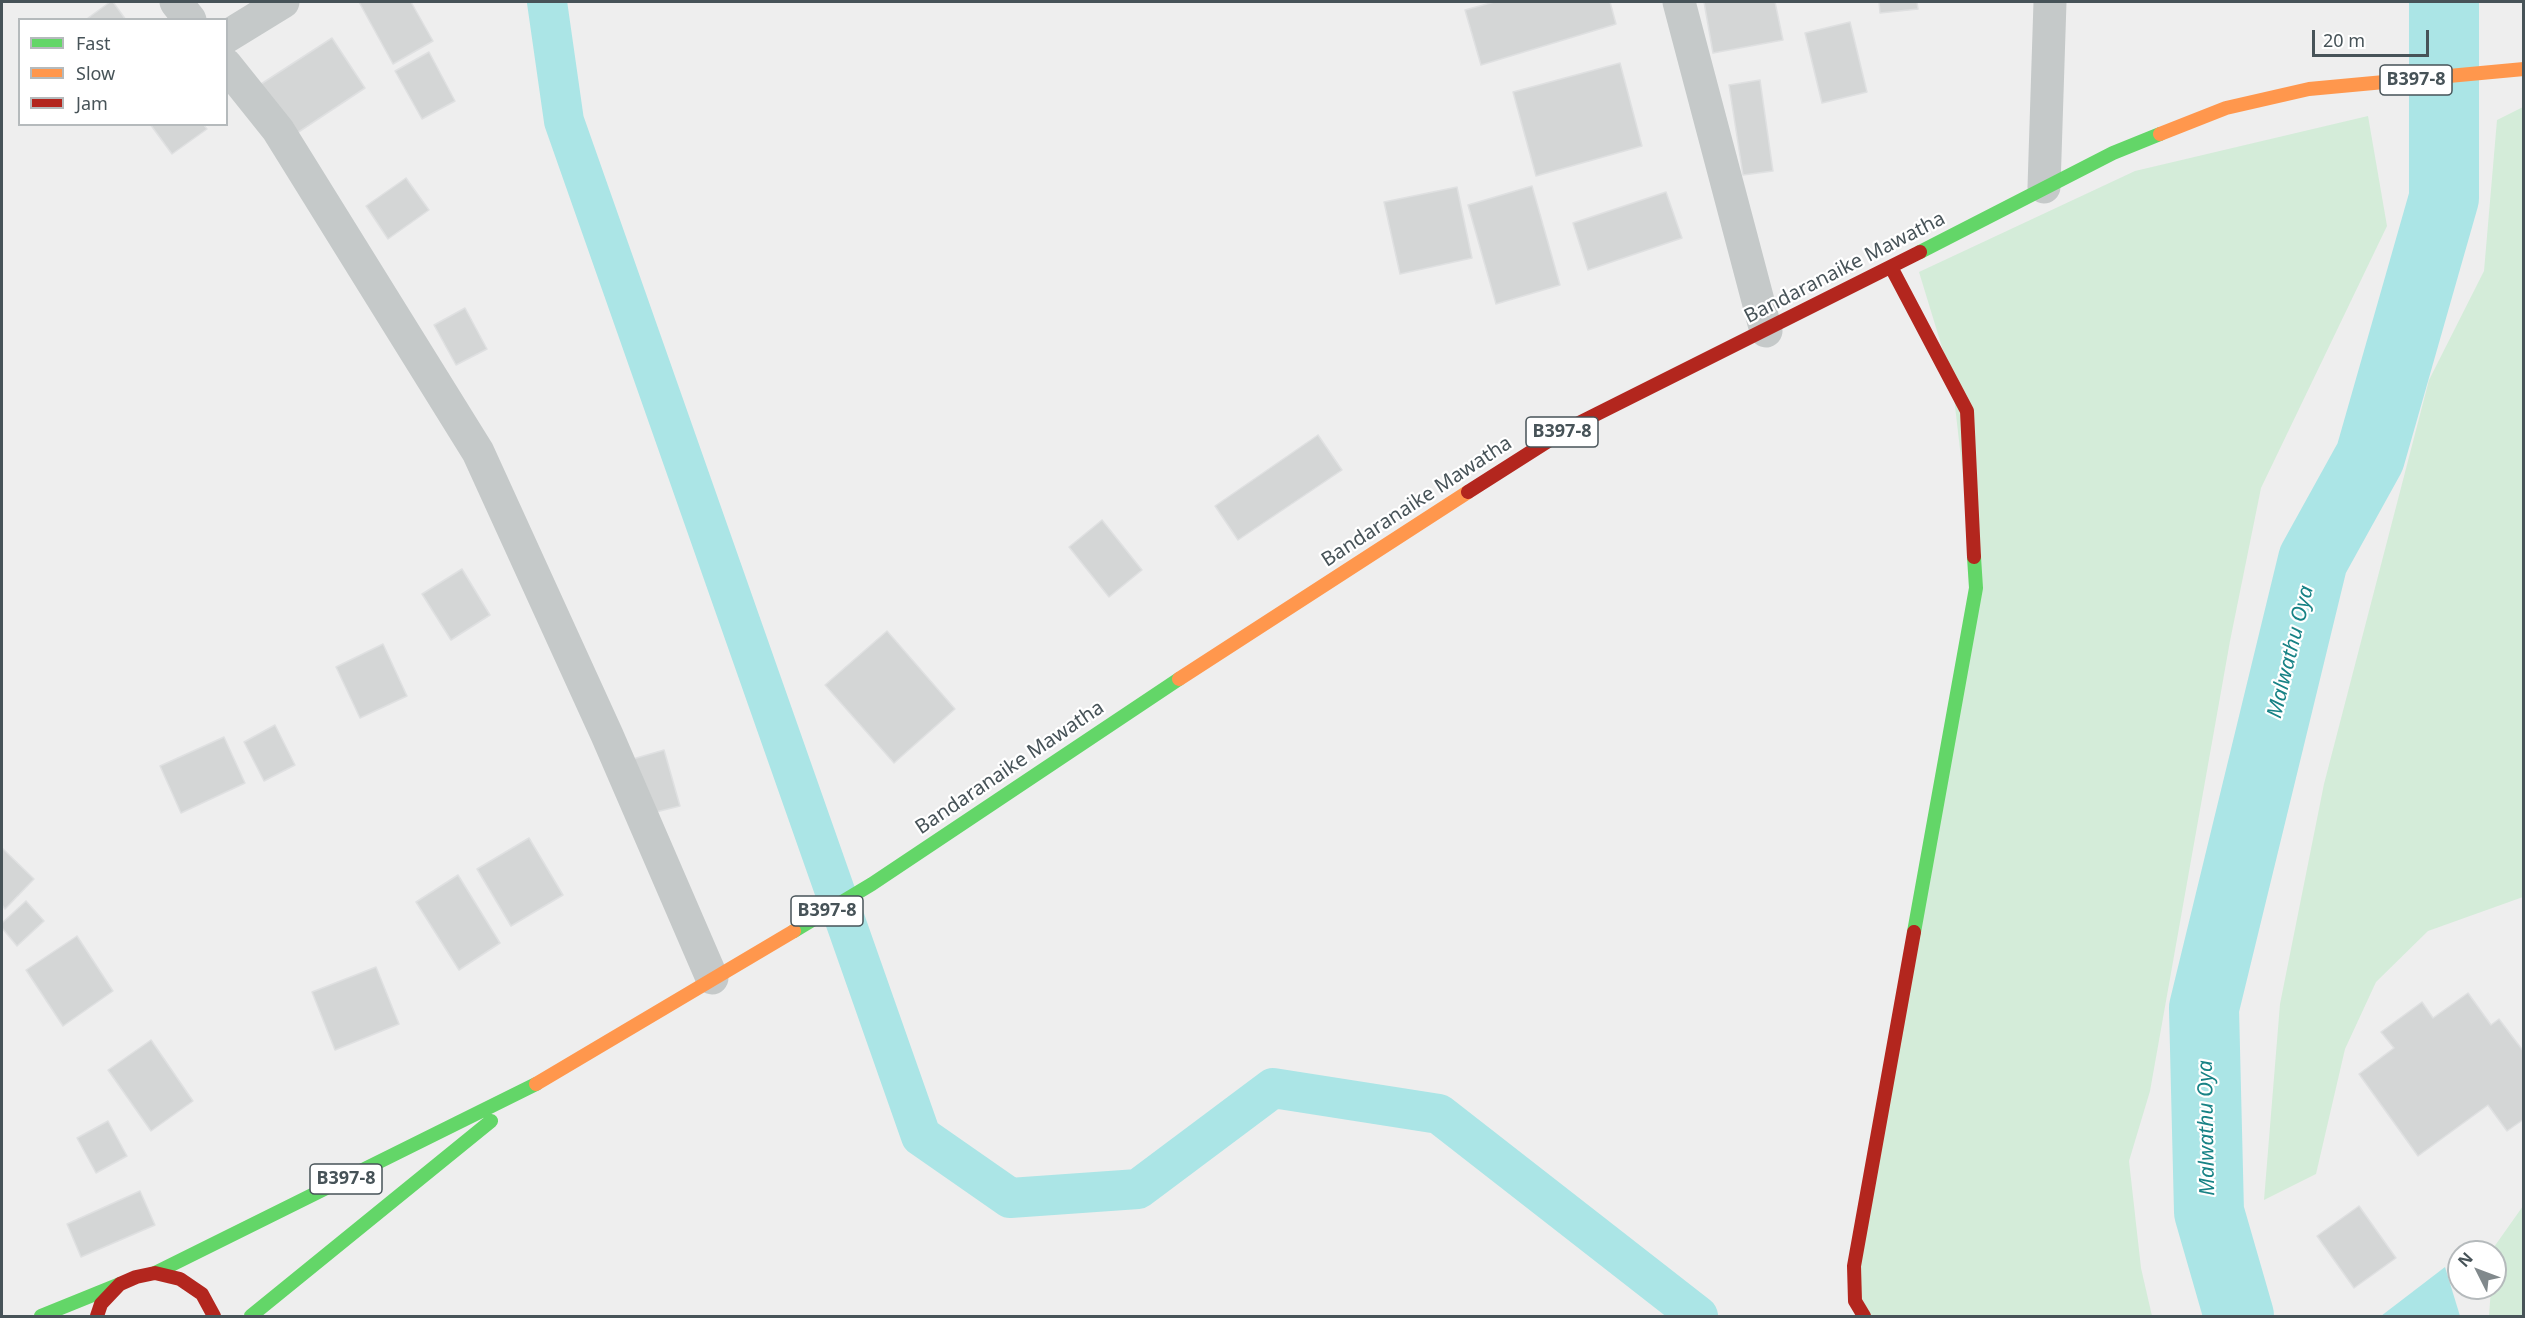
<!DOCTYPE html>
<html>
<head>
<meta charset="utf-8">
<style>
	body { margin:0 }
	#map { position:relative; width:2525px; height:1318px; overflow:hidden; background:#eee; font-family:"Noto Sans",sans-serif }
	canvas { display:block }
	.frame { position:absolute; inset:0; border:3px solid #475358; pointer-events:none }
	.legend { position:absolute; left:18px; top:18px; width:210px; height:108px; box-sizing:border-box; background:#fff; border:2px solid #b5babc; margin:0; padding:8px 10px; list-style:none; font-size:18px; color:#475358 }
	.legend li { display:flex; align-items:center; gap:12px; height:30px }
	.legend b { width:30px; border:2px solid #b5babc }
	.north { position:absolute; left:2447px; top:1240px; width:60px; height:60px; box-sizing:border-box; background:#fff; border:2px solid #b5babc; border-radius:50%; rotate:312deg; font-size:16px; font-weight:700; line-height:24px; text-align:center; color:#475358 }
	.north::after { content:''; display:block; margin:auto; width:21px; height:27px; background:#81898c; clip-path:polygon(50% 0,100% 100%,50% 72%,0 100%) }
	.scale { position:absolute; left:2312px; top:30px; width:117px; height:27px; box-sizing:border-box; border:3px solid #475358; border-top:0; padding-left:8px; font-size:18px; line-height:21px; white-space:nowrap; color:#475358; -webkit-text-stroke:4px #fff; paint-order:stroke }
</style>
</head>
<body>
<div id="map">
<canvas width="2525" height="1318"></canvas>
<div class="frame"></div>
<ul class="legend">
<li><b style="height:8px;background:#63d668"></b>Fast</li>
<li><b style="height:8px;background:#ff974d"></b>Slow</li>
<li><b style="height:8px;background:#b3261e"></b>Jam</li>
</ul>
<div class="north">N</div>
<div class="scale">20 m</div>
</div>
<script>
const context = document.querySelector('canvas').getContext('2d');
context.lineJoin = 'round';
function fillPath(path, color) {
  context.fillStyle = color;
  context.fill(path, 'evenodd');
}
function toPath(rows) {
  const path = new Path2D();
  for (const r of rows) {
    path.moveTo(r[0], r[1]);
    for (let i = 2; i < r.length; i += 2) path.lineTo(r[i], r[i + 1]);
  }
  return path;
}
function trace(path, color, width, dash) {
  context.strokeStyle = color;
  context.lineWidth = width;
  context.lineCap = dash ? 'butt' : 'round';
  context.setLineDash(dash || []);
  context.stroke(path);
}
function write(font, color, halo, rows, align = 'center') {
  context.font = font + ' "Noto Sans",sans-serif';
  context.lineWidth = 4.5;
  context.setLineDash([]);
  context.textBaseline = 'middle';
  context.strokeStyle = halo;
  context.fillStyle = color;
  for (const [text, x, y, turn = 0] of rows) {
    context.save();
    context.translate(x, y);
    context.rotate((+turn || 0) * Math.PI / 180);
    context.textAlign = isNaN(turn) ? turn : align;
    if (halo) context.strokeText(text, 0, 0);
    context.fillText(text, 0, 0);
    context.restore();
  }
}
fillPath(toPath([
	[2523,107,2523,897,2428,931,2376,982,2345,1049,2316,1174,2264,1200,2280,1004,2324,784,2429,380,2484,271,2497,120],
	[2368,116,2387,226,2261,488,2230,641,2150,1091,2129,1161,2141,1268,2152,1316,1864,1316,1854,1266,1976,588,1952,380,1919,272,2135,171],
	[2523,1206,2523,1316,2489,1316,2491,1288,2495,1288,2494,1247]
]), '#d4ecd9');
fillPath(toPath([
	[2445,1267,2460,1316,2381,1316]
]), '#abe5e6');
trace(toPath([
	[547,2,564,121,921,1136,1010,1198,1138,1189,1273,1088,1439,1114,1698,1316]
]), '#abe5e6', 40);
trace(toPath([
	[2239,1316,2209,1212,2204,1008,2313,560,2370,457,2444,198,2444,2]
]), '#abe5e6', 70);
const building = toPath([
	[110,2,113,2,126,20,89,20,88,18,110,2],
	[359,2,411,2,433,41,393,64,359,2],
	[1494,2,1610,2,1616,24,1481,65,1465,10,1494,2],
	[1704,2,1775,2,1783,40,1713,53,1704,2],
	[1879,2,1917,2,1918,9,1880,13,1879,2],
	[1850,22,1867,92,1822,103,1805,33,1850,22],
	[332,38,365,88,294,135,261,84,332,38],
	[429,52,455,101,422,119,395,71,429,52],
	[1620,63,1642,146,1536,176,1513,92,1620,63],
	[1760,80,1773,171,1743,175,1729,85,1760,80],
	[150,124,203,124,207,129,172,154,150,124],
	[406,178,429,210,388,239,366,206,406,178],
	[1532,186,1560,285,1496,304,1468,205,1532,186],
	[1457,187,1472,258,1400,274,1384,202,1457,187],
	[1666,192,1682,238,1588,270,1573,223,1666,192],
	[465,308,487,349,456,365,434,325,465,308],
	[1318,435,1342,470,1238,540,1215,506,1318,435],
	[1102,520,1142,570,1109,597,1069,547,1102,520],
	[462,569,490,615,451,640,422,594,462,569],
	[887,631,955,709,894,763,825,685,887,631],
	[383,644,407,696,360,718,336,667,383,644],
	[275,725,295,765,264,781,244,742,275,725],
	[224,737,245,783,181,813,160,766,224,737],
	[664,750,680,806,648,814,633,759,664,750],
	[529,838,563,895,511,926,477,869,529,838],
	[2,848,34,879,5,909,2,905,2,848],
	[458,875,500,943,459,970,416,902,458,875],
	[26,901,44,921,17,946,2,928,2,923,26,901],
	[77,936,113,991,63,1026,26,970,77,936],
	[376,967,399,1024,335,1050,312,992,376,967],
	[2468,993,2491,1025,2499,1019,2524,1052,2524,1119,2507,1131,2488,1105,2418,1156,2359,1074,2394,1048,2381,1032,2422,1002,2433,1018,2468,993],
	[151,1040,193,1101,151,1131,108,1070,151,1040],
	[108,1121,127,1156,96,1173,77,1138,108,1121],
	[140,1191,155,1225,81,1257,67,1224,140,1191],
	[2359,1206,2396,1258,2354,1288,2317,1236,2359,1206]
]);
fillPath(building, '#d4d6d6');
trace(building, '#dfe0e1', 1.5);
trace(toPath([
	[176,2,190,20],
	[1679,2,1766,331],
	[226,37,283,2],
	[226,65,278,130,478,452,607,735,712,978],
	[2044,187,2050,2]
]), '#c5c9c9', 33);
trace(toPath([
	[1920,252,2113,153,2160,134],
	[794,931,872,884,1179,679],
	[1914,932,1976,588,1974,557],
	[155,1273,536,1084],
	[41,1316,120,1284],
	[251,1316,491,1121]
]), '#63d668', 14);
trace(toPath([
	[2160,134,2226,108,2309,89,2524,69],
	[1179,679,1468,492],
	[536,1084,794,931]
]), '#ff974d', 14);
trace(toPath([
	[1891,267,1967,411,1974,557],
	[1468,492,1567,429,1920,252],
	[97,1316,101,1304,120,1284,136,1277,155,1273,180,1279,202,1294,214,1316],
	[1864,1316,1855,1301,1854,1266,1914,932]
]), '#b3261e', 14);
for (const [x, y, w] of [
	[2416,80,72],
	[1562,432,72],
	[827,911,72],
	[346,1179,72]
]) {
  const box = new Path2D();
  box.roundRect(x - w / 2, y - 15, w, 30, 4.5);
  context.fillStyle = '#fff';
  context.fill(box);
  trace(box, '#475358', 1.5);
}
write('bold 18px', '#475358', null, [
	["B397-8",2416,80],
	["B397-8",1562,432],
	["B397-8",827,911],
	["B397-8",346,1179]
]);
write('20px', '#475358', '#fff', [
	["Bandaranaike Mawatha",1845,268,-27],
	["Bandaranaike Mawatha",1417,502,-33],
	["Bandaranaike Mawatha",1010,768,-34]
]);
write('italic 21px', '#178285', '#fff', [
	["Malwathu Oya",2291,652,-76],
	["Malwathu Oya",2207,1128,-91]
]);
</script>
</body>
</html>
